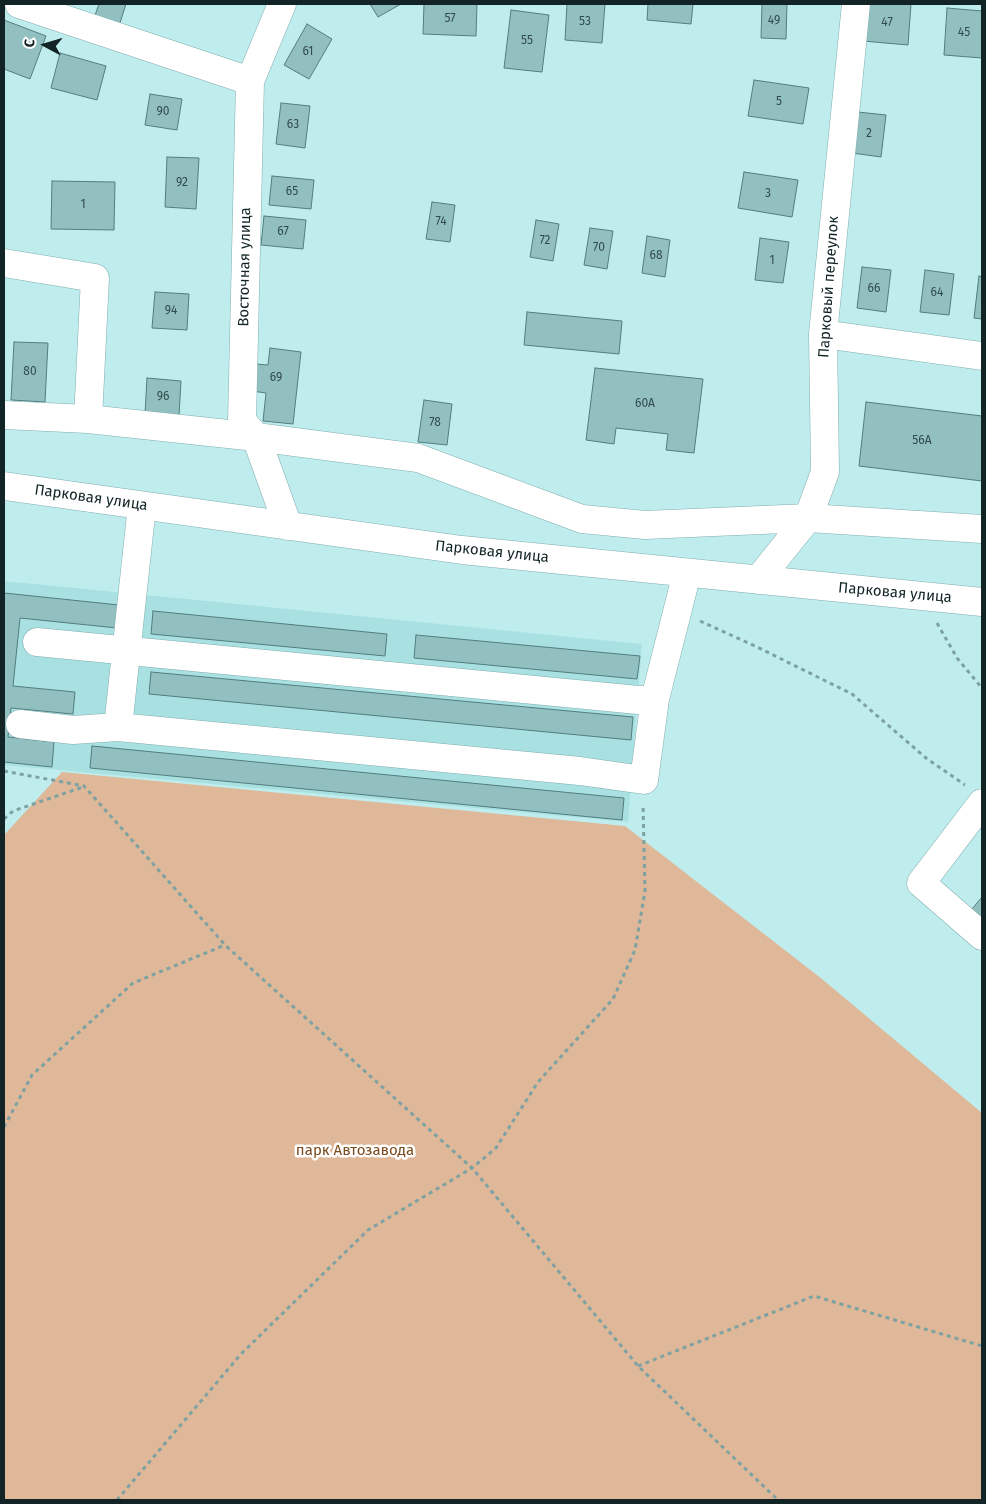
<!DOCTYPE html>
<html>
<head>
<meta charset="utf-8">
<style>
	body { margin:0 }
	#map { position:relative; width:986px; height:1504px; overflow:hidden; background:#bfedee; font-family:"Fira Sans",sans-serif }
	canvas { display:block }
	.frame { position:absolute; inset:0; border:5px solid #122425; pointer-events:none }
	.north { position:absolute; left:20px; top:20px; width:50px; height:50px; -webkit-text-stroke:4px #fff; paint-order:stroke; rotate:276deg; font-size:14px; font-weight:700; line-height:20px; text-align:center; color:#122425 }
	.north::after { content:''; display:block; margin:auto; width:18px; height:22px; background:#122425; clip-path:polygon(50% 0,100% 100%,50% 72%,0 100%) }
</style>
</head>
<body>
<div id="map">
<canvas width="986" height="1504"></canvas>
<div class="frame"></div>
<div class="north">С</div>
</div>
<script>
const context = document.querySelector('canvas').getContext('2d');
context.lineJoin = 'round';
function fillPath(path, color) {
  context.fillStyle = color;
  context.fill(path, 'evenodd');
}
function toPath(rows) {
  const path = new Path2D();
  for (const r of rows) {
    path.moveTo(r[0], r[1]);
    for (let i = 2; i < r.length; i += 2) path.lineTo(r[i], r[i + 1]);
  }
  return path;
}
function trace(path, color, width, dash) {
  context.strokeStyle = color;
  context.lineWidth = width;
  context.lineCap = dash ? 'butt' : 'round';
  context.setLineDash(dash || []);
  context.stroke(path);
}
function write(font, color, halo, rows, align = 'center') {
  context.font = font + ' "Fira Sans",sans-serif';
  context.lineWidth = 5;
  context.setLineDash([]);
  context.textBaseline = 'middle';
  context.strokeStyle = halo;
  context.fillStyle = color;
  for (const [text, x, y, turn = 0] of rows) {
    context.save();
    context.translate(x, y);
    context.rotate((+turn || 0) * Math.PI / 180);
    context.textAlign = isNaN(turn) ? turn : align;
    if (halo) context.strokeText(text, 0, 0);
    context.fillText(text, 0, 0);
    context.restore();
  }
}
fillPath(toPath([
	[4,581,642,644,628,822,4,765]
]), '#a9e1e2');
fillPath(toPath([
	[62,772,625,826,822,979,982,1113,982,1500,4,1500,4,835]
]), '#deb899');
const building = toPath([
	[99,4,126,4,119,26,94,18,99,4],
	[370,4,401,4,378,17,370,4],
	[424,4,477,4,476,36,423,34,424,4],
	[567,4,605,4,602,43,565,40,567,4],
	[648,4,693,4,691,24,647,20,648,4],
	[762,4,787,4,786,39,761,38,762,4],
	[866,4,911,4,908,45,863,41,866,4],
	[947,8,982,11,982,58,944,55,947,8],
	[511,10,549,15,542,72,504,68,511,10],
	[4,20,46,36,30,79,4,69,4,20],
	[307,24,332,39,309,79,284,65,307,24],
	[60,53,106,66,97,100,51,88,60,53],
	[754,80,809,88,803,124,748,116,754,80],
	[150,94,182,99,177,130,145,125,150,94],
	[281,103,310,106,305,148,276,144,281,103],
	[858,112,886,115,881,157,852,153,858,112],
	[167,157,199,158,196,209,165,207,167,157],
	[744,172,798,180,792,217,738,208,744,172],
	[272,176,314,180,311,209,269,205,272,176],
	[52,181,115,182,114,230,51,229,52,181],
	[432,202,455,205,450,242,426,239,432,202],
	[264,216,306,220,303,249,261,245,264,216],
	[536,220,559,224,553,261,530,257,536,220],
	[590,228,613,231,607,269,584,265,590,228],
	[647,236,670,240,665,277,642,273,647,236],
	[760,238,789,242,783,283,755,280,760,238],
	[862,267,891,270,886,312,857,308,862,267],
	[925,270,954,274,949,315,920,312,925,270],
	[979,276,982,277,982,319,974,318,979,276],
	[155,292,189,294,187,330,152,328,155,292],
	[527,312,622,321,619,354,524,345,527,312],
	[14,342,48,343,45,402,11,400,14,342],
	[270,348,301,352,293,424,263,421,266,393,252,391,255,364,268,365,270,348],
	[595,368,703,379,694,453,666,450,668,434,616,428,614,444,586,440,595,368],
	[147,378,181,381,179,416,145,414,147,378],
	[424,400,452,404,447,445,418,442,424,400],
	[866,402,982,416,982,481,859,466,866,402],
	[4,593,119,605,117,628,20,618,13,686,75,692,73,714,11,708,8,737,54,742,52,767,4,762,4,593],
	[153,611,387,634,385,656,151,634,153,611],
	[416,635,640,656,637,679,414,658,416,635],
	[151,672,633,717,631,740,149,694,151,672],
	[92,746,624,798,622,820,90,768,92,746],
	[982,897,982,918,972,909,982,897]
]);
fillPath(building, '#92c0c1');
trace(building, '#527d7e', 1);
const minor = toPath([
	[19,4,250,81],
	[282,4,250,81,242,421,256,437,288,526],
	[4,263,95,278,88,419],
	[823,334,982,356],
	[4,415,88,419,256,437,418,458,582,519,645,525,808,518,982,529],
	[4,486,462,550,982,602],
	[142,506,118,727,580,771,644,780,655,699],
	[758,580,808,518,825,472,823,334,856,4],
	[37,642,638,700,655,699,687,573],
	[20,724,73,730,118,727],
	[982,803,921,883,982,936]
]);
trace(minor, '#81adae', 29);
trace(toPath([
	[700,621,755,646,852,694,926,758,965,785],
	[937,623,957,658,982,688],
	[4,771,84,786,225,945,472,1168,638,1366,778,1500],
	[4,819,13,811,83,787],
	[4,1127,32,1075,133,983,225,945],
	[638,1366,814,1296,982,1346],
	[117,1500,241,1354,368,1230,472,1168,496,1148,538,1082,613,999,635,950,645,891,643,804]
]), '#7ea1a2', 3, [4, 4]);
trace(minor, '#fff', 28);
write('12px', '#324b4c', null, [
	["57",450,19],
	["49",774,21],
	["53",585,22],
	["47",887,23],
	["45",964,33],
	["55",527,41],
	["61",308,52],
	["5",779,102],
	["90",163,112],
	["63",293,125],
	["2",869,134],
	["92",182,183],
	["65",292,192],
	["3",768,194],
	["1",83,205],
	["74",441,222],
	["67",283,232],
	["72",545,241],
	["70",599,248],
	["68",656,256],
	["1",772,261],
	["66",874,289],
	["64",937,293],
	["94",171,311],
	["80",30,372],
	["69",276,378],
	["96",163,397],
	["60А",645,404],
	["78",435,423],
	["56А",922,441]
]);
write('15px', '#122425', '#fff', [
	["Восточная улица",245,267,-89],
	["Парковый переулок",829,287,-86],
	["Парковая улица",91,498,8],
	["Парковая улица",492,552,6],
	["Парковая улица",895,593,5]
]);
write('15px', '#7a4a1c', '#fff', [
	["парк Автозавода",355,1151]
]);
</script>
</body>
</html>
